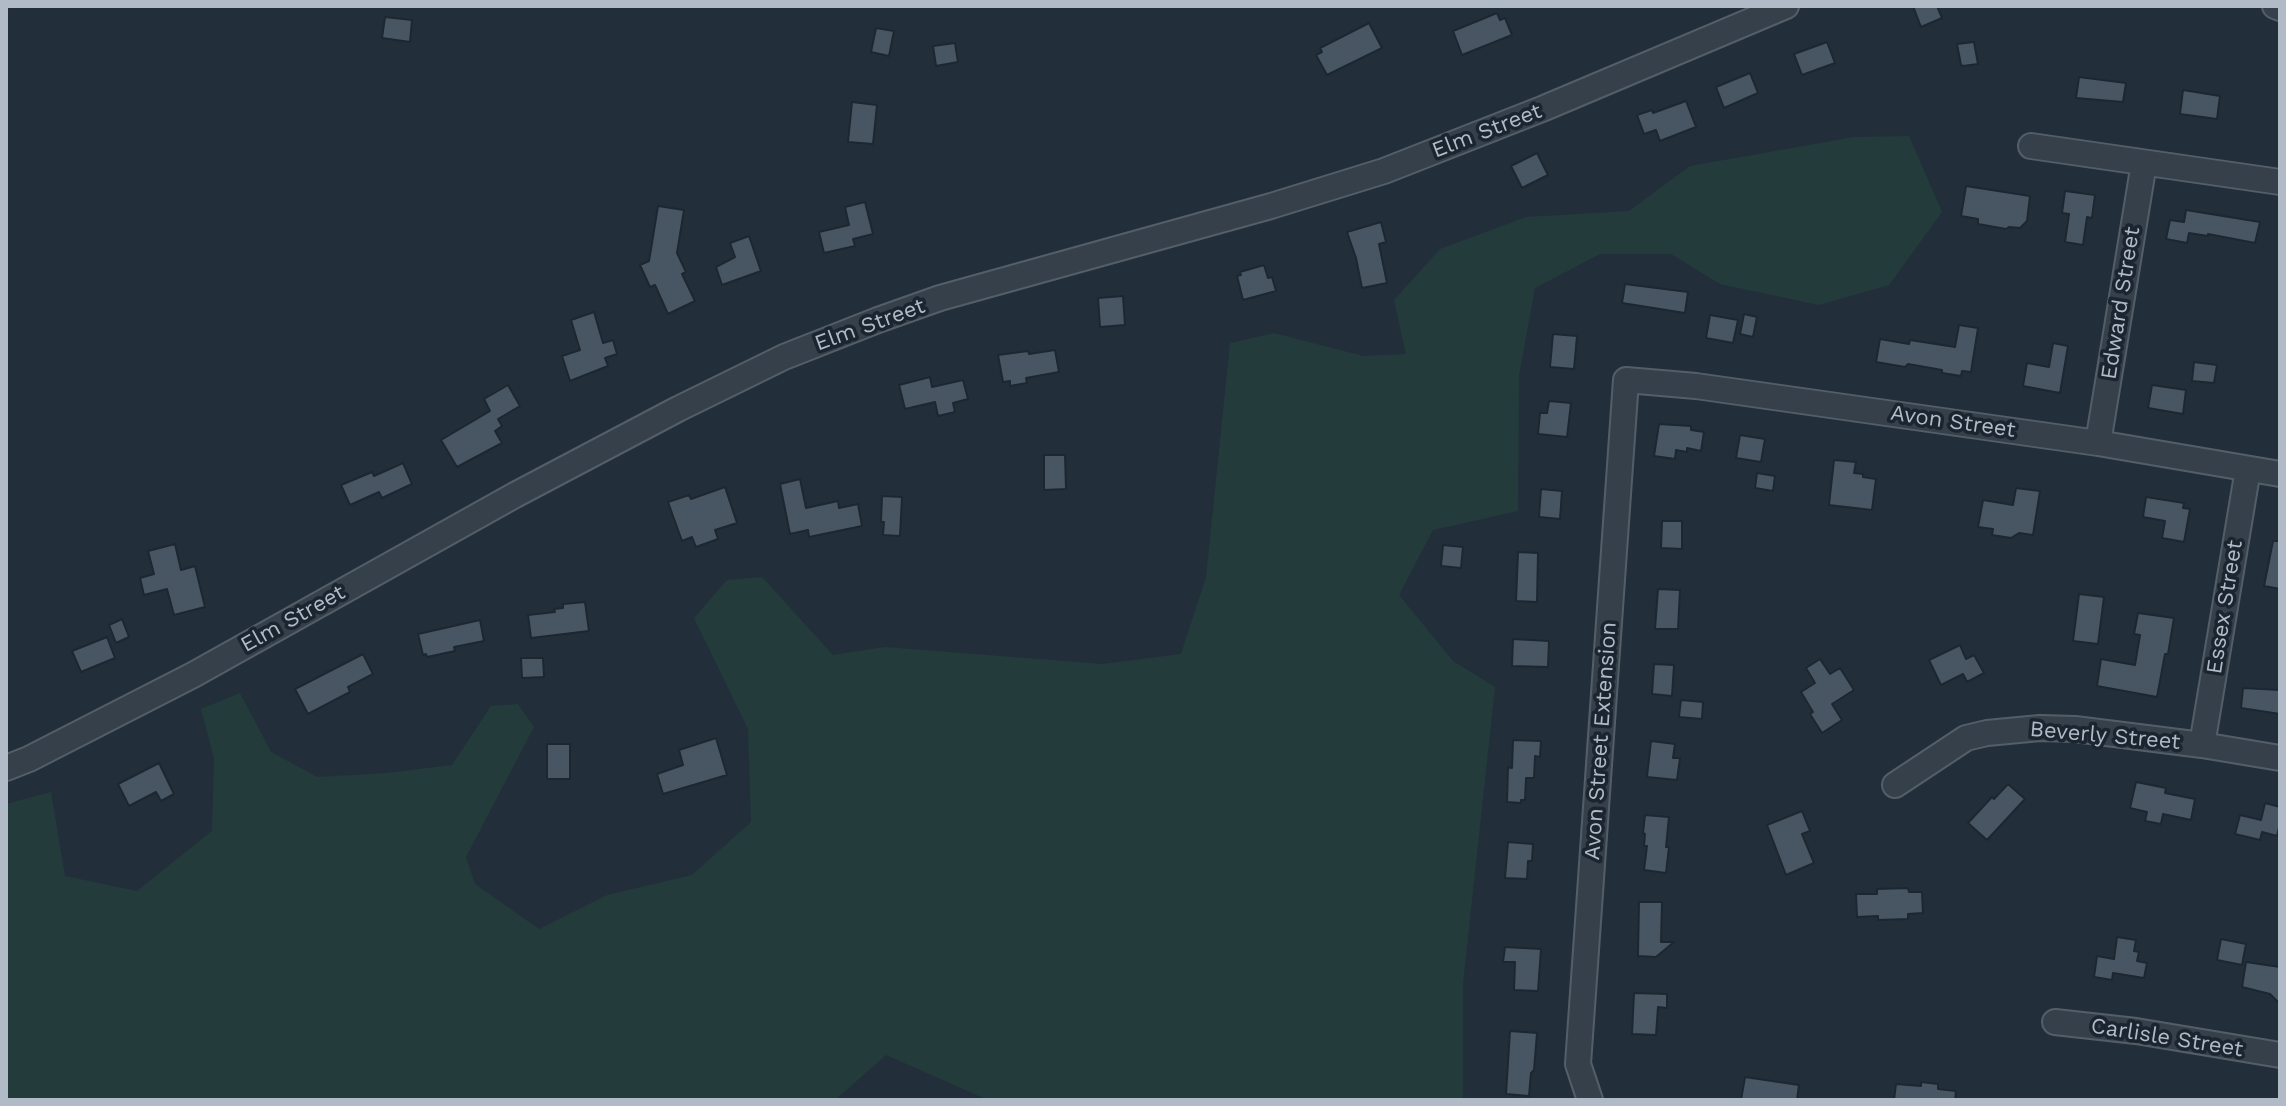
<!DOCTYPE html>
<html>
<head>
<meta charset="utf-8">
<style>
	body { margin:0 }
	#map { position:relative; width:2286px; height:1106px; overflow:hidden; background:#222f3a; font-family:"Work Sans",sans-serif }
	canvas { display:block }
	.frame { position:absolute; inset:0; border:8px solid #b1bbc7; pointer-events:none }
</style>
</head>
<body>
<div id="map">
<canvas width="2286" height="1106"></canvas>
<div class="frame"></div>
</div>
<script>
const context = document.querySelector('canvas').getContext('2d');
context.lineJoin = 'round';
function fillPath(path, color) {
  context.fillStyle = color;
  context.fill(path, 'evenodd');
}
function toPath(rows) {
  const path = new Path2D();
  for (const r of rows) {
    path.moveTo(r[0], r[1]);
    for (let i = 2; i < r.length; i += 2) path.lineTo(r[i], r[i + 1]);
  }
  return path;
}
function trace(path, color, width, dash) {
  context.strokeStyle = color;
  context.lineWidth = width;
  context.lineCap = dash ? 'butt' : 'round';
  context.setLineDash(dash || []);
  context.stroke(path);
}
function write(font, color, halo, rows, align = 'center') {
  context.font = font + ' "Work Sans",sans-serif';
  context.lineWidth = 7;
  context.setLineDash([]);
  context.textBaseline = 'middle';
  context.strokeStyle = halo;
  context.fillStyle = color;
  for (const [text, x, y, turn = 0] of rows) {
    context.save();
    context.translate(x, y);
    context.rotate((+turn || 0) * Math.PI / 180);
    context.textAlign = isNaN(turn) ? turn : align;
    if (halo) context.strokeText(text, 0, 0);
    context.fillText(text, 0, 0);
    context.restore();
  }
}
fillPath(toPath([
	[1909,136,1942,212,1889,285,1819,305,1720,284,1671,254,1600,254,1535,288,1519,375,1518,511,1433,530,1399,595,1453,661,1495,687,1463,983,1463,1100,988,1100,886,1055,835,1100,6,1100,6,804,51,792,65,876,137,891,212,831,214,758,201,709,240,693,271,752,317,777,387,773,452,765,491,706,518,704,534,727,466,857,475,884,539,929,607,895,692,875,751,822,748,729,694,618,727,580,762,577,833,655,885,647,1102,664,1181,654,1206,577,1230,343,1274,333,1363,356,1406,354,1394,300,1440,249,1526,217,1629,211,1690,166,1854,137]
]), '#243b3b');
const building = toPath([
	[1913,6,1937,6,1942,18,1921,27,1913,6],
	[1497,13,1500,20,1505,18,1512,35,1462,55,1453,31,1497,13],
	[385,17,412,20,410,42,382,38,385,17],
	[1369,23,1382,48,1327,75,1316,55,1322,52,1320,48,1369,23],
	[876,28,894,31,889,56,871,52,876,28],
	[1827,42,1835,63,1802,75,1794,54,1827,42],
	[1974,42,1978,64,1963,66,1961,65,1957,44,1974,42],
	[955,43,958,62,936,66,933,46,955,43],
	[1750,73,1758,93,1724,108,1716,87,1750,73],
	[2079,77,2126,83,2123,102,2076,98,2079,77],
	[2183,90,2220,96,2217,119,2180,114,2183,90],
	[1686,101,1696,127,1660,141,1656,130,1644,134,1637,115,1652,110,1653,113,1686,101],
	[852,102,877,105,873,144,848,142,852,102],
	[1537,153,1548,175,1522,188,1511,166,1537,153],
	[1966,186,2030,196,2027,221,2020,228,2009,227,2006,229,1978,224,1978,219,1961,216,1966,186],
	[2065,191,2095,195,2092,218,2087,217,2083,245,2065,242,2069,214,2062,213,2065,191],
	[865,202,873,234,853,239,855,246,824,253,819,232,849,225,845,207,865,202],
	[658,206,684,210,677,253,686,272,682,274,695,301,668,314,655,285,650,287,640,265,649,261,658,206],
	[2186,210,2260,222,2255,243,2208,234,2208,236,2189,233,2187,243,2166,239,2170,220,2184,222,2186,210],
	[1381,222,1386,242,1379,244,1387,283,1362,288,1356,258,1347,232,1381,222],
	[749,236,761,271,722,285,716,267,735,257,730,243,749,236],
	[1264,265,1268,278,1272,277,1276,291,1243,300,1237,276,1241,275,1240,272,1264,265],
	[1625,284,1688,292,1685,313,1622,303,1625,284],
	[1123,296,1125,325,1100,327,1098,298,1123,296],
	[594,312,603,343,613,340,617,354,605,358,608,366,570,381,562,356,580,350,571,320,594,312],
	[1744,314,1757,317,1753,337,1740,334,1744,314],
	[1710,315,1738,320,1733,343,1706,338,1710,315],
	[1959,325,1978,328,1971,372,1962,371,1961,376,1942,373,1942,370,1908,364,1905,367,1876,362,1880,339,1909,344,1910,340,1955,347,1959,325],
	[1553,334,1577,336,1574,369,1550,367,1553,334],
	[2053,343,2068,346,2060,393,2023,386,2027,363,2049,367,2053,343],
	[1055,350,1059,372,1026,378,1027,383,1010,386,1010,381,1003,382,998,355,1028,351,1029,354,1055,350],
	[2194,362,2217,365,2214,383,2192,381,2194,362],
	[930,377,932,387,963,380,968,399,953,403,955,412,938,416,935,402,905,409,899,385,930,377],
	[508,385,520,406,498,419,502,426,495,431,502,443,457,467,441,440,490,411,484,399,508,385],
	[2152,385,2186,390,2183,414,2148,408,2152,385],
	[1549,401,1571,403,1567,437,1538,434,1540,413,1547,413,1549,401],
	[1659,424,1691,426,1691,430,1704,432,1701,451,1687,448,1687,452,1676,450,1675,459,1654,456,1659,424],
	[1740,435,1765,439,1761,462,1736,458,1740,435],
	[1044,455,1065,455,1066,489,1044,490,1044,455],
	[1834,460,1856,462,1854,473,1863,474,1863,477,1876,479,1872,510,1829,505,1834,460],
	[403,463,412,484,382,498,379,492,350,505,341,485,372,472,374,476,403,463],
	[1757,473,1775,476,1773,491,1755,488,1757,473],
	[800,479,806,508,838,501,839,508,858,504,862,526,809,537,808,530,790,534,780,484,800,479],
	[725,487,737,523,715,530,718,539,696,547,692,537,682,541,668,502,689,495,691,499,725,487],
	[2016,488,2040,491,2033,535,2019,533,2011,538,1992,535,1993,529,1978,527,1983,500,2013,505,2016,488],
	[1541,489,1562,491,1560,519,1539,517,1541,489],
	[882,496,902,497,900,536,883,535,884,522,881,522,882,496],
	[2146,497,2184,503,2183,508,2190,509,2184,542,2162,538,2165,521,2143,517,2146,497],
	[1662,521,1682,521,1682,549,1661,548,1662,521],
	[2273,541,2280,541,2280,589,2264,586,2273,541],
	[175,544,181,570,195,566,205,607,174,615,167,589,144,595,140,578,154,574,148,551,175,544],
	[1443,545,1463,547,1461,568,1441,566,1443,545],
	[1518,552,1538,553,1537,602,1516,601,1518,552],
	[1658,589,1680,590,1678,629,1655,629,1658,589],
	[2079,594,2104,597,2098,644,2073,641,2079,594],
	[585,602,589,631,531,638,528,615,555,612,554,609,563,608,563,604,585,602],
	[2138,613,2174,618,2168,654,2165,654,2157,697,2097,686,2101,659,2135,665,2140,635,2134,634,2138,613],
	[122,619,129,637,116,643,109,625,122,619],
	[480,620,484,641,454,647,455,651,427,657,426,654,423,655,418,634,480,620],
	[107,637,115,658,81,672,72,651,107,637],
	[1513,639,1549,641,1548,667,1512,666,1513,639],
	[1960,645,1966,659,1974,655,1984,673,1967,682,1963,674,1941,685,1929,660,1960,645],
	[363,654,373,674,348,687,350,692,308,714,295,689,363,654],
	[521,658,543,658,544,677,522,678,521,658],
	[1820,659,1830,674,1840,668,1854,690,1832,704,1842,720,1822,733,1810,714,1813,712,1801,692,1815,683,1806,668,1820,659],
	[1654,664,1674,665,1672,696,1652,694,1654,664],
	[2243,688,2280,690,2280,714,2241,708,2243,688],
	[1681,700,1703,702,1702,719,1679,717,1681,700],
	[716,738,727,775,663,794,657,774,683,765,679,750,716,738],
	[1513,740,1541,741,1540,757,1535,756,1534,778,1526,778,1525,800,1521,800,1521,803,1507,802,1508,767,1512,768,1513,740],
	[1651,741,1675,744,1673,758,1680,758,1677,780,1647,777,1651,741],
	[547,744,570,744,570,779,547,779,547,744],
	[159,763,174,794,161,801,156,792,129,806,118,784,159,763],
	[2136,782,2166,788,2165,793,2195,799,2191,820,2163,814,2161,824,2145,821,2147,812,2130,808,2136,782],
	[2008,784,2025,799,1987,840,1968,823,1992,797,1994,799,2008,784],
	[2265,803,2280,807,2280,824,2277,836,2262,832,2260,840,2235,834,2240,815,2261,820,2265,803],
	[1802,811,1810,831,1802,834,1814,863,1786,875,1767,825,1802,811],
	[1645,815,1669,817,1666,847,1669,847,1666,873,1644,870,1647,846,1644,846,1645,834,1643,833,1645,815],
	[1508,842,1533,844,1532,861,1528,861,1527,879,1505,878,1508,842],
	[1908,888,1909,892,1922,892,1923,913,1908,914,1908,919,1878,920,1878,916,1857,917,1856,894,1877,894,1877,889,1908,888],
	[1639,902,1662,902,1661,942,1674,942,1656,957,1638,956,1639,902],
	[2117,937,2136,940,2134,951,2139,952,2137,961,2147,963,2144,978,2113,973,2112,980,2094,977,2097,956,2114,959,2117,937],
	[2221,939,2246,944,2242,965,2217,960,2221,939],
	[1505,947,1541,949,1538,991,1514,990,1515,962,1503,962,1505,947],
	[2246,962,2280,967,2280,1004,2270,994,2242,987,2246,962],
	[1634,993,1667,994,1667,1008,1658,1007,1656,1035,1632,1034,1634,993],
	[1510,1031,1537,1033,1534,1070,1531,1073,1529,1096,1506,1094,1510,1031],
	[1745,1077,1799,1085,1797,1100,1741,1100,1745,1077],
	[1921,1082,1938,1084,1938,1089,1956,1091,1955,1100,1894,1100,1896,1084,1921,1086,1921,1082]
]);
fillPath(building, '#485664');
trace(building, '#1d2731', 2);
const minor = toPath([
	[2275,6,2280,8],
	[2031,146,2280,182],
	[2098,443,2144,163],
	[2202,745,2248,469],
	[6,768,29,759,193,675,515,495,678,409,784,357,878,320,940,298,1271,206,1384,171,1542,109,1786,6],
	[1895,785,1966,738,1987,733,2040,728,2075,729,2202,745,2280,758],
	[2055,1022,2136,1031,2280,1055],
	[1590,1100,1578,1064,1626,380,1696,386,2098,443,2280,474]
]);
trace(minor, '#545e68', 28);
trace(minor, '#36404b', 24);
write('22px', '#b1bbc7', '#1b252f', [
	["Elm Street",1487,131,-21],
	["Edward Street",2121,303,-81],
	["Elm Street",870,325,-20],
	["Avon Street",1953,422,8],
	["Essex Street",2225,607,-81],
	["Elm Street",293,619,-29],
	["Beverly Street",2105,736,5],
	["Avon Street Extension",1601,741,-86],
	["Carlisle Street",2167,1038,9]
]);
</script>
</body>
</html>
